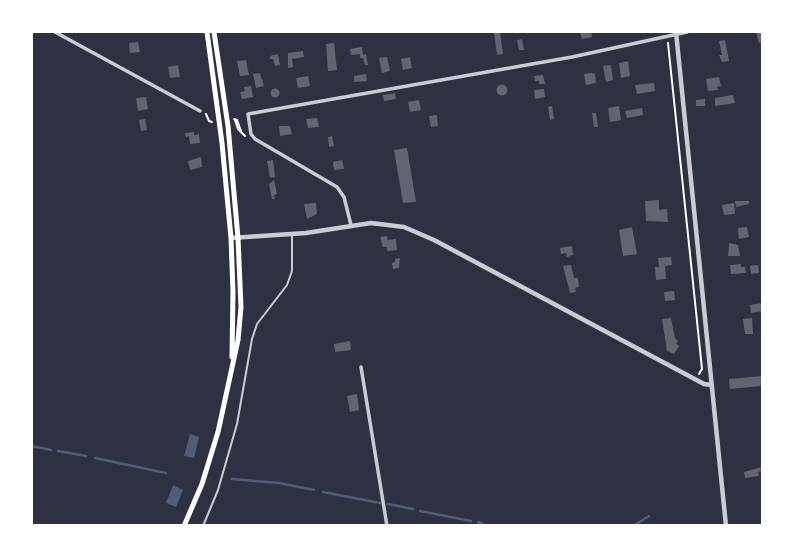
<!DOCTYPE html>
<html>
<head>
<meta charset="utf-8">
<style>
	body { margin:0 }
	#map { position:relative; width:794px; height:557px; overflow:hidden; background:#2d3142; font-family:"Times New Roman",serif }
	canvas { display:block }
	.frame { position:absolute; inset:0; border:33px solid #fff; pointer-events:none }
</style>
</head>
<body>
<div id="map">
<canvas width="794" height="557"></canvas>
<div class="frame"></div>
</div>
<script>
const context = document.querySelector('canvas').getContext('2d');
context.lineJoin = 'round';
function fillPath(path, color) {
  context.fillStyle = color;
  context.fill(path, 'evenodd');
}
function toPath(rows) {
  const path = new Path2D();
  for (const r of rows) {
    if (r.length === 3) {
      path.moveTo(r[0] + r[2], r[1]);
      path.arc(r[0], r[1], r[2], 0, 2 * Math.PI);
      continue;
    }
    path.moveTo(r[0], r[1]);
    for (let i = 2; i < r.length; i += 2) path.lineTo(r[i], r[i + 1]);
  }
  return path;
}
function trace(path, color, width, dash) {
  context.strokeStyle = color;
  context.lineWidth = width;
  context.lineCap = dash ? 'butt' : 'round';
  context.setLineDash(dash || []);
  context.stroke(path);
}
fillPath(toPath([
	[190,434,199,437,194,458,184,456],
	[173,485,183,490,176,507,166,503]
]), '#4f5d75');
trace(toPath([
	[32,446,51,450],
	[58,451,86,456],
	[95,458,166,473],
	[232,479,279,483,314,490],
	[323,492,380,503],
	[388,504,413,509],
	[420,511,471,521],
	[478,522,487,526],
	[633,526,649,516]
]), '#4f5d75', 2.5);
fillPath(toPath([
	[494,32,500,32,503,54,497,55],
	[580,32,591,32,592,37,582,39],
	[756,32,762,32,762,42,759,43],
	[522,39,524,50,519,50,517,40],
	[725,40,729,61,722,62,719,55,722,55,719,41],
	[138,42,140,52,130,53,129,43],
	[334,43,337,70,328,71,326,44],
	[362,47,363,55,366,54,368,65,365,65,363,58,360,58,360,54,351,55,350,49],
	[303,51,304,57,292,59,293,67,288,68,288,53],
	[278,54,280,65,275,66,273,59,270,59,270,56],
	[387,57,390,71,382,73,379,58],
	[410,57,412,68,403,70,401,59],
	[246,60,249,75,240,76,237,61],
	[628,61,630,76,621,78,619,63],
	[178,65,180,77,170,78,168,67],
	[611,65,613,80,606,82,603,66],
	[260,73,264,86,256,88,253,74],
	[591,73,595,74,596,83,586,85,584,74],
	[366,74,367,81,354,82,354,76],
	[543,75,545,84,539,84,539,81,535,81,534,76],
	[308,76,310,86,298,88,296,78],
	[719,77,721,86,717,87,718,90,708,91,706,79],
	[654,83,655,91,637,94,635,85],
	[502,90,5.5],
	[251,86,253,97,242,99,240,92,245,91,244,87],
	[275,93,4.5],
	[544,89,545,97,535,99,534,90],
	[395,93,396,99,384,101,383,95],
	[733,95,735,103,715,106,715,98],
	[146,97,148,109,138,111,136,98],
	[705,99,705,106,696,106,696,100],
	[419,100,421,110,410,112,408,102],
	[552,106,554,119,550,120,548,107],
	[619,106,621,120,610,122,608,108],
	[642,108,643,115,627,118,625,111],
	[592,113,596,113,598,127,594,127],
	[437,115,438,126,431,127,429,116],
	[317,118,319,127,308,128,306,119],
	[145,119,147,130,141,131,139,120],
	[279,126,290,126,292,134,280,136],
	[194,132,194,135,199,134,200,143,190,144,189,136,186,137,185,133],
	[332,136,334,146,329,147,328,137],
	[407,148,416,202,403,203,394,150],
	[201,157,202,167,190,170,188,161],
	[273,160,275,177,270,178,267,161],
	[342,160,344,169,334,170,333,162],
	[274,180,277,194,274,195,275,199,272,199,269,184],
	[659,200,659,210,667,209,668,222,646,221,645,201],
	[735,201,749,201,749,204,736,207],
	[316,203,317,214,307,219,304,204],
	[734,203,735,214,724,215,722,205],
	[632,227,637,254,623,256,619,230],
	[747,227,749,237,739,239,738,228],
	[387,236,388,240,396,239,397,250,387,251,387,247,383,247,380,237],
	[729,243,738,245,740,256,728,256],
	[572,246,573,255,567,257,566,253,561,254,560,248],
	[671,257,672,265,665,266,666,279,656,280,655,267,659,267,658,258],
	[400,258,399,268,393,269,392,263,395,262,395,259],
	[741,264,741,267,745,267,746,273,731,274,730,265],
	[571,265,574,278,578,278,579,287,575,288,576,292,570,293,563,266],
	[758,265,759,273,751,274,750,266],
	[674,291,675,300,665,301,664,292],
	[762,303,762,311,751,313,750,305],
	[671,318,675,338,678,341,676,343,679,346,674,354,667,351,662,319],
	[752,318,753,334,745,334,743,319],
	[350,341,351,350,335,352,334,344],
	[762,376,762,386,730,389,729,379],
	[357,394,359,410,350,412,347,396],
	[762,467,762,471,758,472,759,476,745,478,744,472]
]), '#626471');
trace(toPath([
	[668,43,702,369,699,374],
	[206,114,209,121,212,122],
	[234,119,237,120,241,131],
	[235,120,238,129,245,136]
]), '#fff', 2);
trace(toPath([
	[203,526,218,490,237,424,252,339,257,324,287,285,292,271,292,234]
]), '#caccd0', 2);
trace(toPath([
	[55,32,200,111],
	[351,225,344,197,337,187,255,139,251,134,248,114,572,57,687,32],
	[361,367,387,526]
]), '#caccd0', 3.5);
trace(toPath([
	[676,32,726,526],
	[231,238,306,233,371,223,404,227,434,240,704,384,712,385]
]), '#caccd0', 4.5);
trace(toPath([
	[207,32,222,143,231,238,233,292,232,357],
	[184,526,202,484,218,432,238,340,241,307,238,238,228,126,214,32]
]), '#fff', 5);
</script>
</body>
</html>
